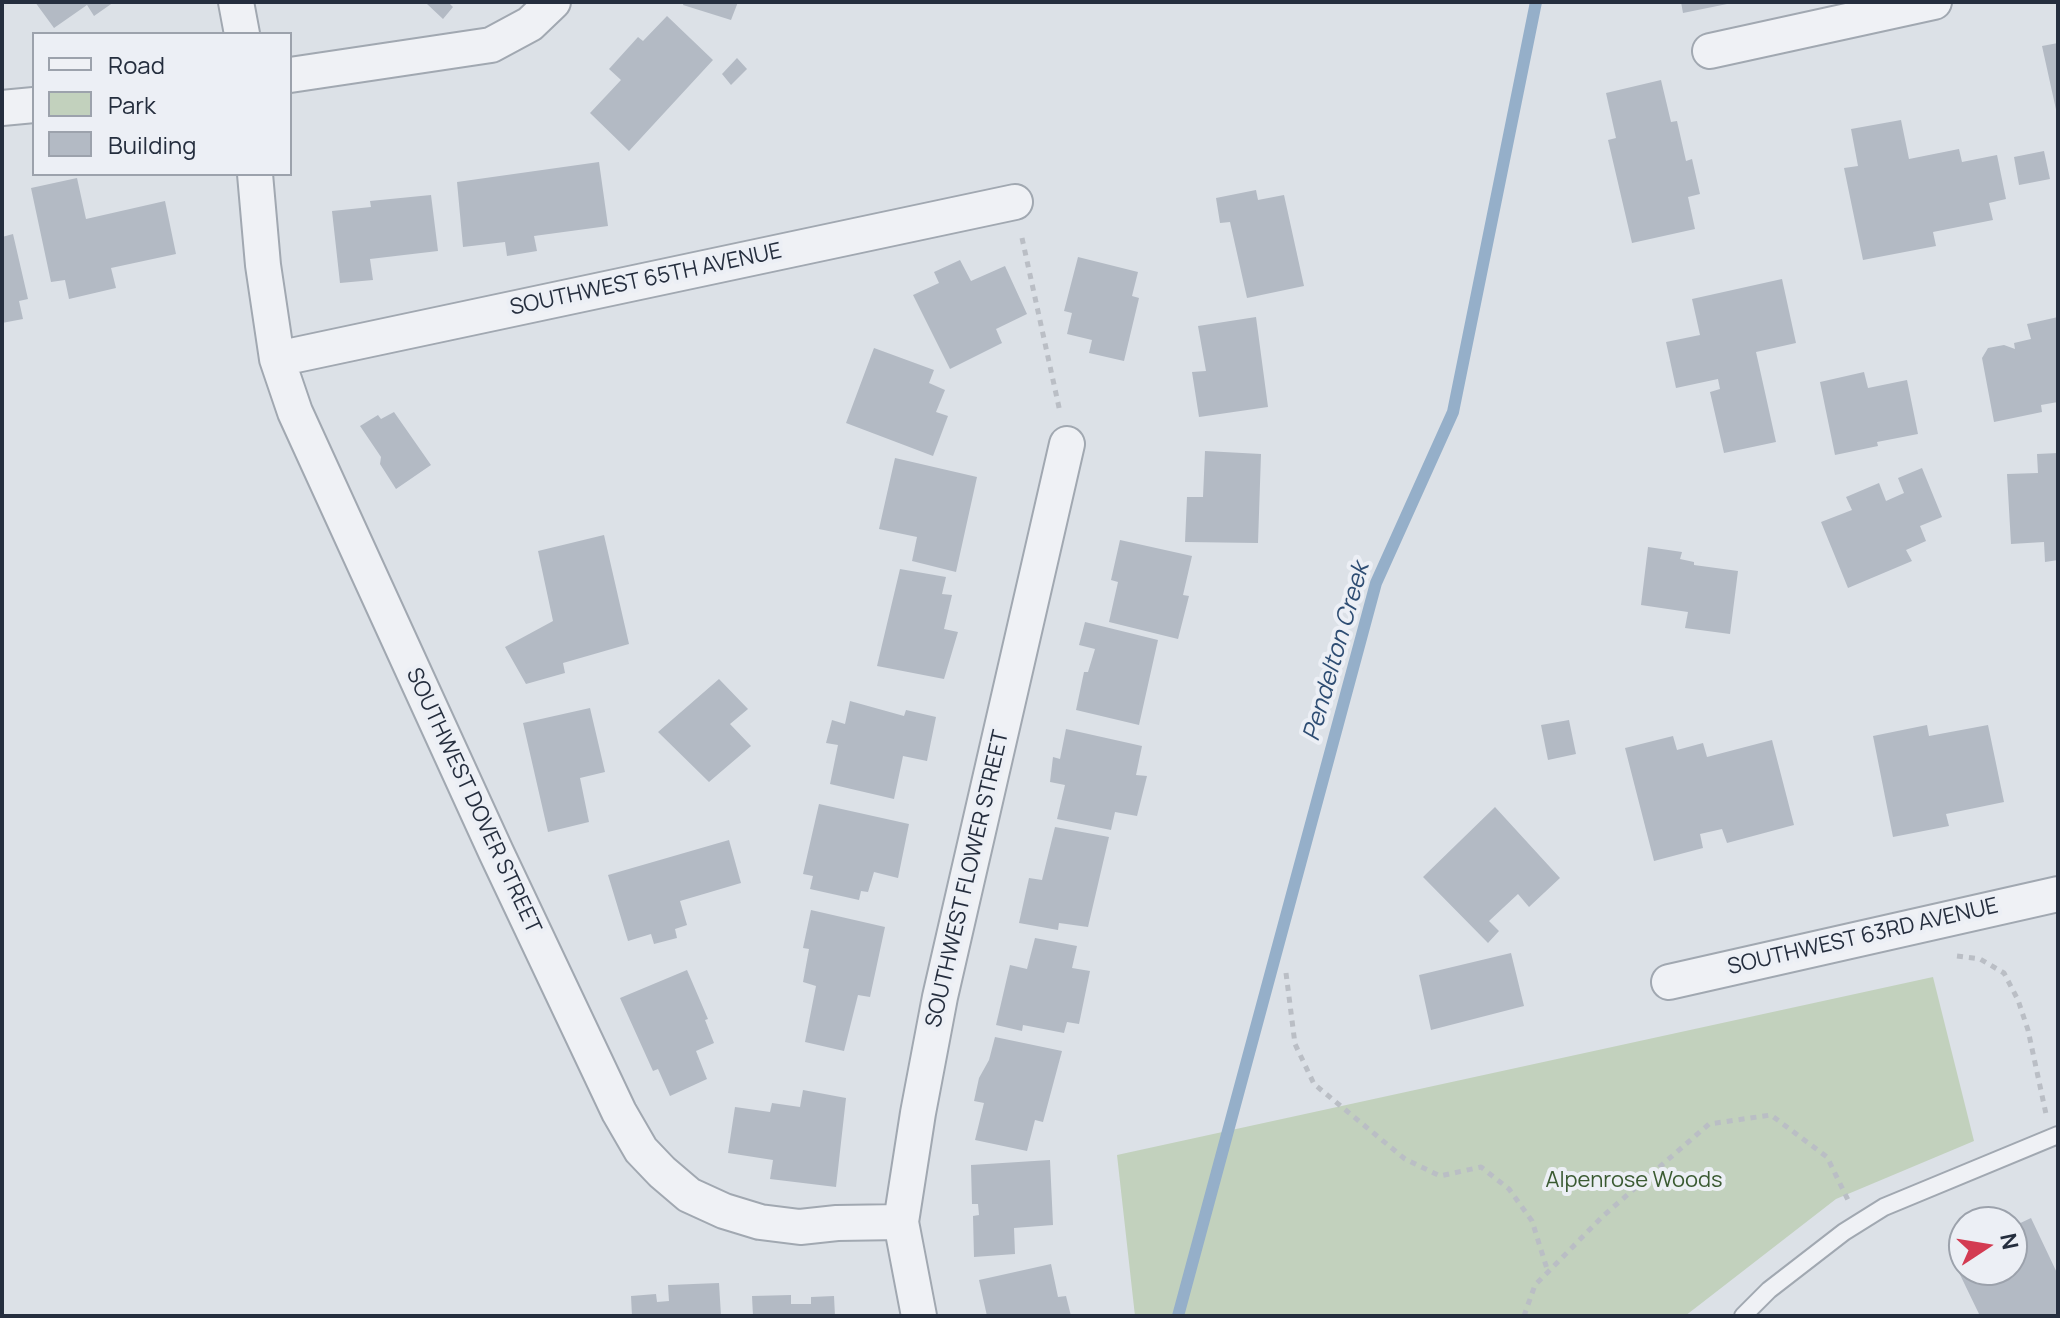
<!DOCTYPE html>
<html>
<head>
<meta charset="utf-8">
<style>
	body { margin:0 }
	#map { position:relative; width:2060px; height:1318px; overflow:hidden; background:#dce1e7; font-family:Manrope,sans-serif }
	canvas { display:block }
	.frame { position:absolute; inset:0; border:4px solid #252e3e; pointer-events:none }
	.legend { position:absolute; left:32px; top:32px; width:260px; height:144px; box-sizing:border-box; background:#eceff5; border:2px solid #9ca2ac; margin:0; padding:10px 14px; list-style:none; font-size:24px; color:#252e3e }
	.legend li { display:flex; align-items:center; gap:16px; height:40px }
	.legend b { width:40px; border:2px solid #9ca2ac }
	.north { position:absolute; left:1948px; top:1206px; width:80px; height:80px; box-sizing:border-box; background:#eceff5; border:2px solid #9ca2ac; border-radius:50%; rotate:78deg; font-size:22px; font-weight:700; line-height:32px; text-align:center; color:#252e3e }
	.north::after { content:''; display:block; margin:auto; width:28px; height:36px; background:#d33b52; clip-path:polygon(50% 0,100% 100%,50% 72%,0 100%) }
</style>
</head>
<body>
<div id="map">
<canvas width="2060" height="1318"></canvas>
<div class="frame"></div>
<ul class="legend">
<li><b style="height:10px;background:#eff1f5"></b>Road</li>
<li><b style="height:22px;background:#c2d1bd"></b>Park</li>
<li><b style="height:22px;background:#b3bac4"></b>Building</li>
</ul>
<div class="north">N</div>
</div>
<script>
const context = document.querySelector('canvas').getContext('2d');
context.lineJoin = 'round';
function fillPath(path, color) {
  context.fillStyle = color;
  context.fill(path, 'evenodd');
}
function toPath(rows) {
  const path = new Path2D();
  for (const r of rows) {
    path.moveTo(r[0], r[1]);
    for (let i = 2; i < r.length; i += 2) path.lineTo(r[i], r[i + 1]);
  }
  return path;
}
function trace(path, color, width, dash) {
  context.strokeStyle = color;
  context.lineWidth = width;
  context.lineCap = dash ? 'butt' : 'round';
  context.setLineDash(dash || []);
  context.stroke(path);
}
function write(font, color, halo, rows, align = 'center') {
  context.font = font + ' Manrope,sans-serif';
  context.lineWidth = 8;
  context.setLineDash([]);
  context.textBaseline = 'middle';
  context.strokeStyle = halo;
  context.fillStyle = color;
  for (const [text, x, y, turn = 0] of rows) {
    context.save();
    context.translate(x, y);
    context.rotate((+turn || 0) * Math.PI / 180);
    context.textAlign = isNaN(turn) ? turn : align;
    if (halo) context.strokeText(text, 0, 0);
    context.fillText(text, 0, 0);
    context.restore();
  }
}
fillPath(toPath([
	[1933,977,1974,1141,1836,1199,1685,1316,1135,1316,1117,1155]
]), '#c2d1bd');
trace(toPath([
	[1178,1316,1376,583,1453,412,1536,2]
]), '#95afc9', 12);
fillPath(toPath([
	[35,2,114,2,94,16,87,5,54,28],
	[429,2,448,2,453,7,443,19,427,4],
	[684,2,738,2,731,20,683,5],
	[1681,2,1732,2,1732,3,1683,13],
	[667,16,713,60,629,151,590,113,621,80,609,69,638,37,643,41],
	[2058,43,2058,113,2057,114,2042,46],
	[737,58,747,69,731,85,722,74],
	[1661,80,1671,122,1677,121,1686,161,1692,159,1700,194,1688,197,1695,229,1632,243,1608,140,1616,138,1606,93],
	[1901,120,1909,159,1959,149,1962,162,1997,155,2006,199,1989,203,1993,220,1933,232,1936,246,1863,260,1844,168,1858,166,1851,129],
	[2044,151,2050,179,2019,185,2014,157],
	[599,162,608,226,534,236,537,251,507,256,505,242,463,247,457,182],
	[77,178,86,219,165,201,176,254,111,268,116,288,69,299,65,280,51,282,31,188],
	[1256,190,1258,200,1284,195,1304,286,1247,298,1230,222,1220,223,1216,198],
	[431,195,438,251,370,259,373,280,340,283,332,211,371,207,370,201],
	[13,234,28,299,19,301,23,319,2,323,2,237],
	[1078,257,1138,272,1132,296,1139,298,1124,361,1089,353,1092,340,1067,334,1072,313,1064,311],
	[960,260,971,281,1005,266,1027,314,996,329,1002,343,950,369,913,295,939,283,934,272],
	[1782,279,1796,343,1756,352,1776,442,1724,453,1710,392,1720,389,1718,379,1676,388,1666,342,1700,335,1692,299],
	[1256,317,1268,407,1199,417,1192,372,1206,371,1198,326],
	[2058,317,2058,402,2041,405,2042,412,1994,422,1982,358,1988,348,2004,345,2015,349,2014,343,2031,339,2027,324],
	[874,348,934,370,929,383,945,390,936,412,948,416,933,456,846,423],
	[1864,372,1868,388,1907,380,1918,434,1877,442,1878,446,1835,455,1820,382],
	[394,412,431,465,396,489,380,464,381,457,360,426,378,415,381,419],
	[1205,451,1261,454,1258,543,1185,542,1187,497,1203,497],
	[2058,453,2058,560,2045,562,2044,542,2011,544,2007,474,2038,473,2037,454],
	[895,458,977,477,956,572,912,561,917,537,879,529],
	[1922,468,1942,517,1920,526,1926,541,1906,550,1912,561,1848,588,1821,522,1852,510,1846,497,1879,483,1886,501,1904,493,1898,478],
	[604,535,629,644,563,663,565,673,526,684,505,647,553,621,538,551],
	[1120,540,1192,556,1183,595,1189,596,1178,639,1109,622,1118,582,1111,580],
	[1648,547,1682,552,1680,559,1694,562,1694,565,1738,571,1730,634,1685,628,1688,612,1641,605],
	[900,569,946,577,942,594,952,595,944,629,958,632,944,679,877,666],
	[1085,622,1158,640,1139,725,1076,710,1084,672,1088,672,1095,649,1079,645],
	[719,679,748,709,730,724,751,746,709,782,658,732],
	[850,701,904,716,906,710,936,717,927,761,903,756,894,799,830,784,838,745,826,743,832,720,845,724],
	[590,708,605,772,580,778,589,822,548,832,523,723],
	[1569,720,1576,754,1548,760,1541,725],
	[1927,725,1929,736,1988,725,2004,802,1946,814,1949,826,1893,837,1873,736],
	[1066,729,1142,746,1136,775,1147,776,1137,816,1115,812,1111,830,1057,819,1065,785,1050,782,1053,757,1060,759],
	[1673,736,1677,750,1703,743,1707,757,1772,740,1794,825,1727,843,1722,829,1700,834,1703,848,1654,861,1625,748],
	[819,804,909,824,898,878,874,872,868,892,861,891,859,900,810,889,813,876,803,874],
	[1495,807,1560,878,1529,907,1518,894,1489,921,1499,931,1488,943,1423,877],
	[1055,827,1109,837,1088,927,1059,923,1058,930,1019,923,1029,878,1042,880],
	[729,840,741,883,680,901,687,925,675,929,677,938,654,944,651,934,628,941,608,875],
	[811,910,885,927,870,997,858,995,844,1051,805,1042,816,986,803,982,809,949,803,948],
	[1035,938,1077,946,1072,968,1090,971,1079,1024,1067,1022,1064,1033,1023,1025,1022,1031,996,1025,1010,965,1027,969],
	[1511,953,1524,1006,1431,1030,1419,975],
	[687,970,708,1019,705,1020,714,1043,696,1051,707,1079,670,1096,658,1069,653,1071,620,998],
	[995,1037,1062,1051,1043,1122,1035,1120,1027,1151,975,1140,984,1103,974,1101,979,1078,989,1060],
	[803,1090,846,1098,836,1187,770,1179,773,1160,728,1153,735,1107,770,1112,772,1103,800,1107],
	[1050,1160,1053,1225,1014,1228,1015,1254,974,1257,973,1216,979,1215,978,1204,972,1204,971,1165],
	[2031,1218,2058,1275,2058,1316,1980,1316,1951,1256,1964,1250,1964,1270,2012,1270,2012,1227],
	[1051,1264,1058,1297,1066,1296,1071,1316,987,1316,979,1280],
	[719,1283,721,1316,632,1316,631,1296,656,1294,657,1302,669,1301,668,1285],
	[791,1295,791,1304,811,1304,811,1297,834,1296,835,1316,753,1316,752,1296]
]), '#b3bac4');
const service = toPath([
	[1743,1316,1769,1290,1844,1232,1884,1207,2058,1135]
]);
const minor = toPath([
	[236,2,242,34],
	[1710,51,1934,2],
	[290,75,491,45,530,24,553,2],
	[2,108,34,105],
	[255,174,263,265,277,359,295,412,496,852,619,1112,641,1150,662,1172,689,1195,724,1211,760,1222,800,1227,837,1223,901,1222],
	[277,359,1015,202],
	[1669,982,2058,894],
	[919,1316,901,1222,918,1113,940,997,1067,444]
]);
trace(service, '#a1a8b1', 20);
trace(minor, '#a1a8b1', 38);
trace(toPath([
	[1022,238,1060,412],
	[1957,956,1980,959,2004,973,2018,1000,2028,1030,2046,1114],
	[1286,973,1295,1044,1314,1084,1405,1159,1440,1176,1481,1167,1509,1189,1532,1221,1548,1272],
	[1524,1316,1535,1285,1548,1272,1603,1216,1709,1124,1771,1115,1827,1157,1848,1200]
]), '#babec5', 5, [6, 6]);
trace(service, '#eff1f5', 16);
trace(minor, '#eff1f5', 34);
write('22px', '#252e3e', '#eceff5', [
	["SOUTHWEST 65TH AVENUE",646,280,-12],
	["SOUTHWEST DOVER STREET",473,801,65],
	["SOUTHWEST FLOWER STREET",968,879,-77],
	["SOUTHWEST 63RD AVENUE",1863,937,-13]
]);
write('22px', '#3a5a32', '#eceff5', [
	["Alpenrose Woods",1634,1181]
]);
write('italic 24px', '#2e4d73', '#eceff5', [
	["Pendelton Creek",1337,652,-74]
]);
</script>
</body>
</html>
